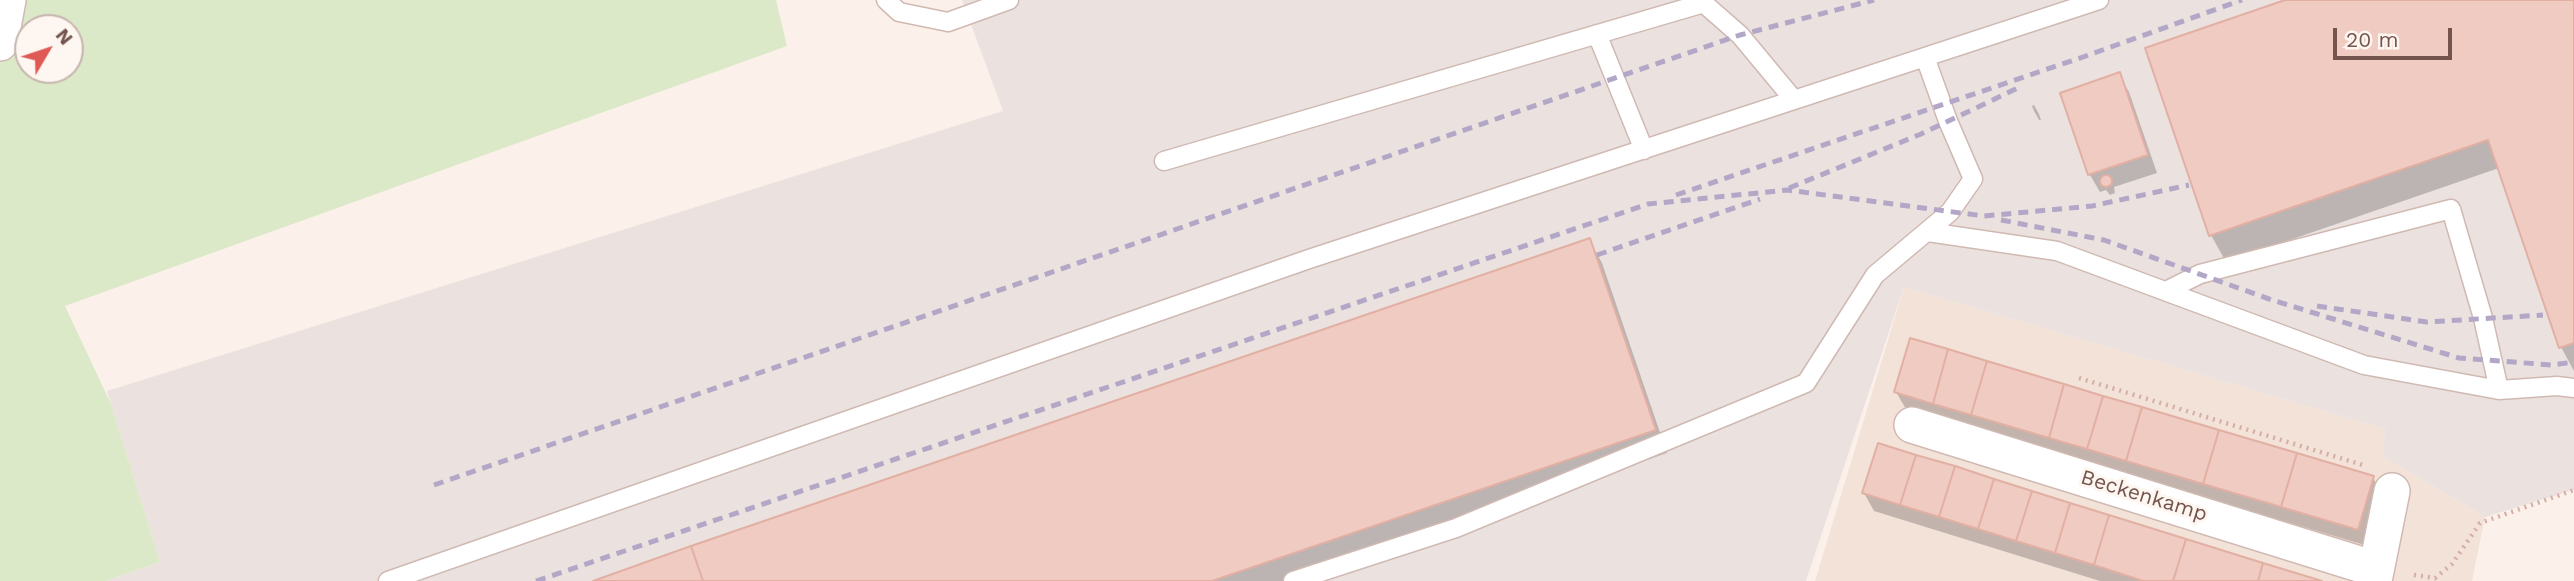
<!DOCTYPE html>
<html>
<head>
<meta charset="utf-8">
<style>
	body { margin:0 }
	#map { position:relative; width:2574px; height:581px; overflow:hidden; background:#fcf1ea; font-family:"Work Sans",sans-serif }
	canvas { display:block }
	.north { position:absolute; left:14px; top:14px; width:70px; height:70px; box-sizing:border-box; background:#fef6f0; border:2px solid #c7b5af; border-radius:50%; rotate:51deg; font-size:19px; font-weight:700; line-height:28px; text-align:center; color:#75544e }
	.north::after { content:''; display:block; margin:auto; width:24px; height:32px; background:#df5955; clip-path:polygon(50% 0,100% 100%,50% 72%,0 100%) }
	.scale { position:absolute; left:2333px; top:28px; width:119px; height:32px; box-sizing:border-box; border:4px solid #75544e; border-top:0; padding-left:9px; font-size:21px; line-height:24px; white-space:nowrap; color:#75544e; -webkit-text-stroke:5px #fef6f0; paint-order:stroke }
</style>
</head>
<body>
<div id="map">
<canvas width="2574" height="581"></canvas>
<div class="north">N</div>
<div class="scale">20 m</div>
</div>
<script>
const context = document.querySelector('canvas').getContext('2d');
context.lineJoin = 'round';
function fillPath(path, color) {
  context.fillStyle = color;
  context.fill(path, 'evenodd');
}
function toPath(rows) {
  const path = new Path2D();
  for (const r of rows) {
    if (r.length === 3) {
      path.moveTo(r[0] + r[2], r[1]);
      path.arc(r[0], r[1], r[2], 0, 2 * Math.PI);
      continue;
    }
    path.moveTo(r[0], r[1]);
    for (let i = 2; i < r.length; i += 2) path.lineTo(r[i], r[i + 1]);
  }
  return path;
}
function trace(path, color, width, dash) {
  context.strokeStyle = color;
  context.lineWidth = width;
  context.lineCap = dash ? 'butt' : 'round';
  context.setLineDash(dash || []);
  context.stroke(path);
}
function write(font, color, halo, rows, align = 'center') {
  context.font = font + ' "Work Sans",sans-serif';
  context.lineWidth = 6;
  context.setLineDash([]);
  context.textBaseline = 'middle';
  context.strokeStyle = halo;
  context.fillStyle = color;
  for (const [text, x, y, turn = 0] of rows) {
    context.save();
    context.translate(x, y);
    context.rotate((+turn || 0) * Math.PI / 180);
    context.textAlign = isNaN(turn) ? turn : align;
    if (halo) context.strokeText(text, 0, 0);
    context.fillText(text, 0, 0);
    context.restore();
  }
}
fillPath(toPath([
	[1904,287,2385,429,2382,456,2485,517,2472,581,1815,581]
]), '#f3e2d8');
fillPath(toPath([
	[962,0,2574,0,2574,490,2485,517,2382,456,2385,429,1904,287,1806,581,106,581,160,562,107,391,1003,111]
]), '#ebe2df');
fillPath(toPath([
	[0,0,776,0,787,46,65,306,111,404,160,562,106,581,0,581],
	[28,28,70,28,70,70,28,70]
]), '#dce9c8');
fillPath(toPath([
	[2291,0,2574,0,2574,371,2561,347,2499,168,2226,262,2211,235],
	[2119,75,2129,92,2157,173,2114,187,2115,193,2110,195,2106,190,2100,192,2090,175,2062,94],
	[2034,105,2039,114,2041,120,2039,120,2034,111,2032,106],
	[1589,240,1602,263,1667,453,1293,581,598,581],
	[1896,392,2373,478,2383,495,2368,546,1906,409],
	[1864,493,2316,581,2100,581,1874,511]
]), '#0003');
const building = toPath([
	[2285,0,2574,0,2574,343,2559,348,2488,140,2209,236,2145,48,2285,0],
	[2120,72,2148,155,2088,175,2060,93,2120,72],
	[2106,181,6],
	[1590,238,1656,430,1212,581,703,581,691,546,1590,238],
	[1910,338,1948,349,1933,404,1894,392,1910,338],
	[1948,349,1987,361,1971,415,1933,404,1948,349],
	[1987,361,2064,384,2049,438,1971,415,1987,361],
	[2064,384,2103,396,2087,449,2049,438,2064,384],
	[2103,396,2142,407,2126,461,2087,449,2103,396],
	[2142,407,2219,430,2203,484,2126,461,2142,407],
	[2219,430,2297,453,2281,507,2203,484,2219,430],
	[1878,443,1916,455,1900,505,1862,493,1878,443],
	[2297,453,2374,476,2358,530,2281,507,2297,453],
	[1916,455,1955,466,1939,517,1900,505,1916,455],
	[1955,466,1994,479,1978,529,1939,517,1955,466],
	[1994,479,2032,491,2016,541,1978,529,1994,479],
	[2032,491,2070,503,2055,553,2016,541,2032,491],
	[2070,503,2109,515,2094,565,2055,553,2070,503],
	[2109,515,2186,539,2173,581,2143,581,2094,565,2109,515],
	[2186,539,2263,563,2258,581,2173,581,2186,539],
	[691,546,703,581,593,581,691,546],
	[2263,563,2322,581,2258,581,2263,563]
]);
fillPath(building, '#f0cbc2');
trace(building, '#e2afa3', 2);
const lane = toPath([
	[886,0,899,12,948,22,1009,0],
	[1700,0,1740,35,1794,100],
	[1597,34,1644,150],
	[1164,161,1704,3],
	[1928,232,2057,251,2364,365,2499,390,2557,386,2574,388],
	[2166,291,2200,274,2451,209,2483,318,2499,390],
	[388,581,1309,259,2099,0],
	[1293,581,1456,528,1806,383,1875,275,1950,212,1973,179,1948,121,1925,57]
]);
const street = toPath([
	[0,43,8,0],
	[1912,425,2375,569],
	[2374,581,2392,491]
]);
trace(lane, '#d0b9b2', 21);
trace(street, '#d0b9b2', 38);
trace(toPath([
	[2079,378,2366,466],
	[2414,575,2435,578,2452,564,2480,523,2574,490]
]), '#d5aea5', 4.5, [2, 5]);
trace(lane, '#fff', 18);
trace(street, '#fff', 35);
trace(toPath([
	[1789,188,1921,134,2020,87],
	[1676,195,2083,57,2242,0],
	[2001,220,2104,240,2272,300,2459,358,2552,365,2574,362],
	[1597,255,1760,199],
	[2317,306,2427,322,2543,315],
	[434,485,1740,35,1874,0],
	[536,581,1648,204,1787,190,1984,216,2092,206,2189,185]
]), '#b2a7c6', 5, [10, 7]);
write('21px', '#75544e', '#fef6f0', [
	["Beckenkamp",2144,496,17]
]);
</script>
</body>
</html>
